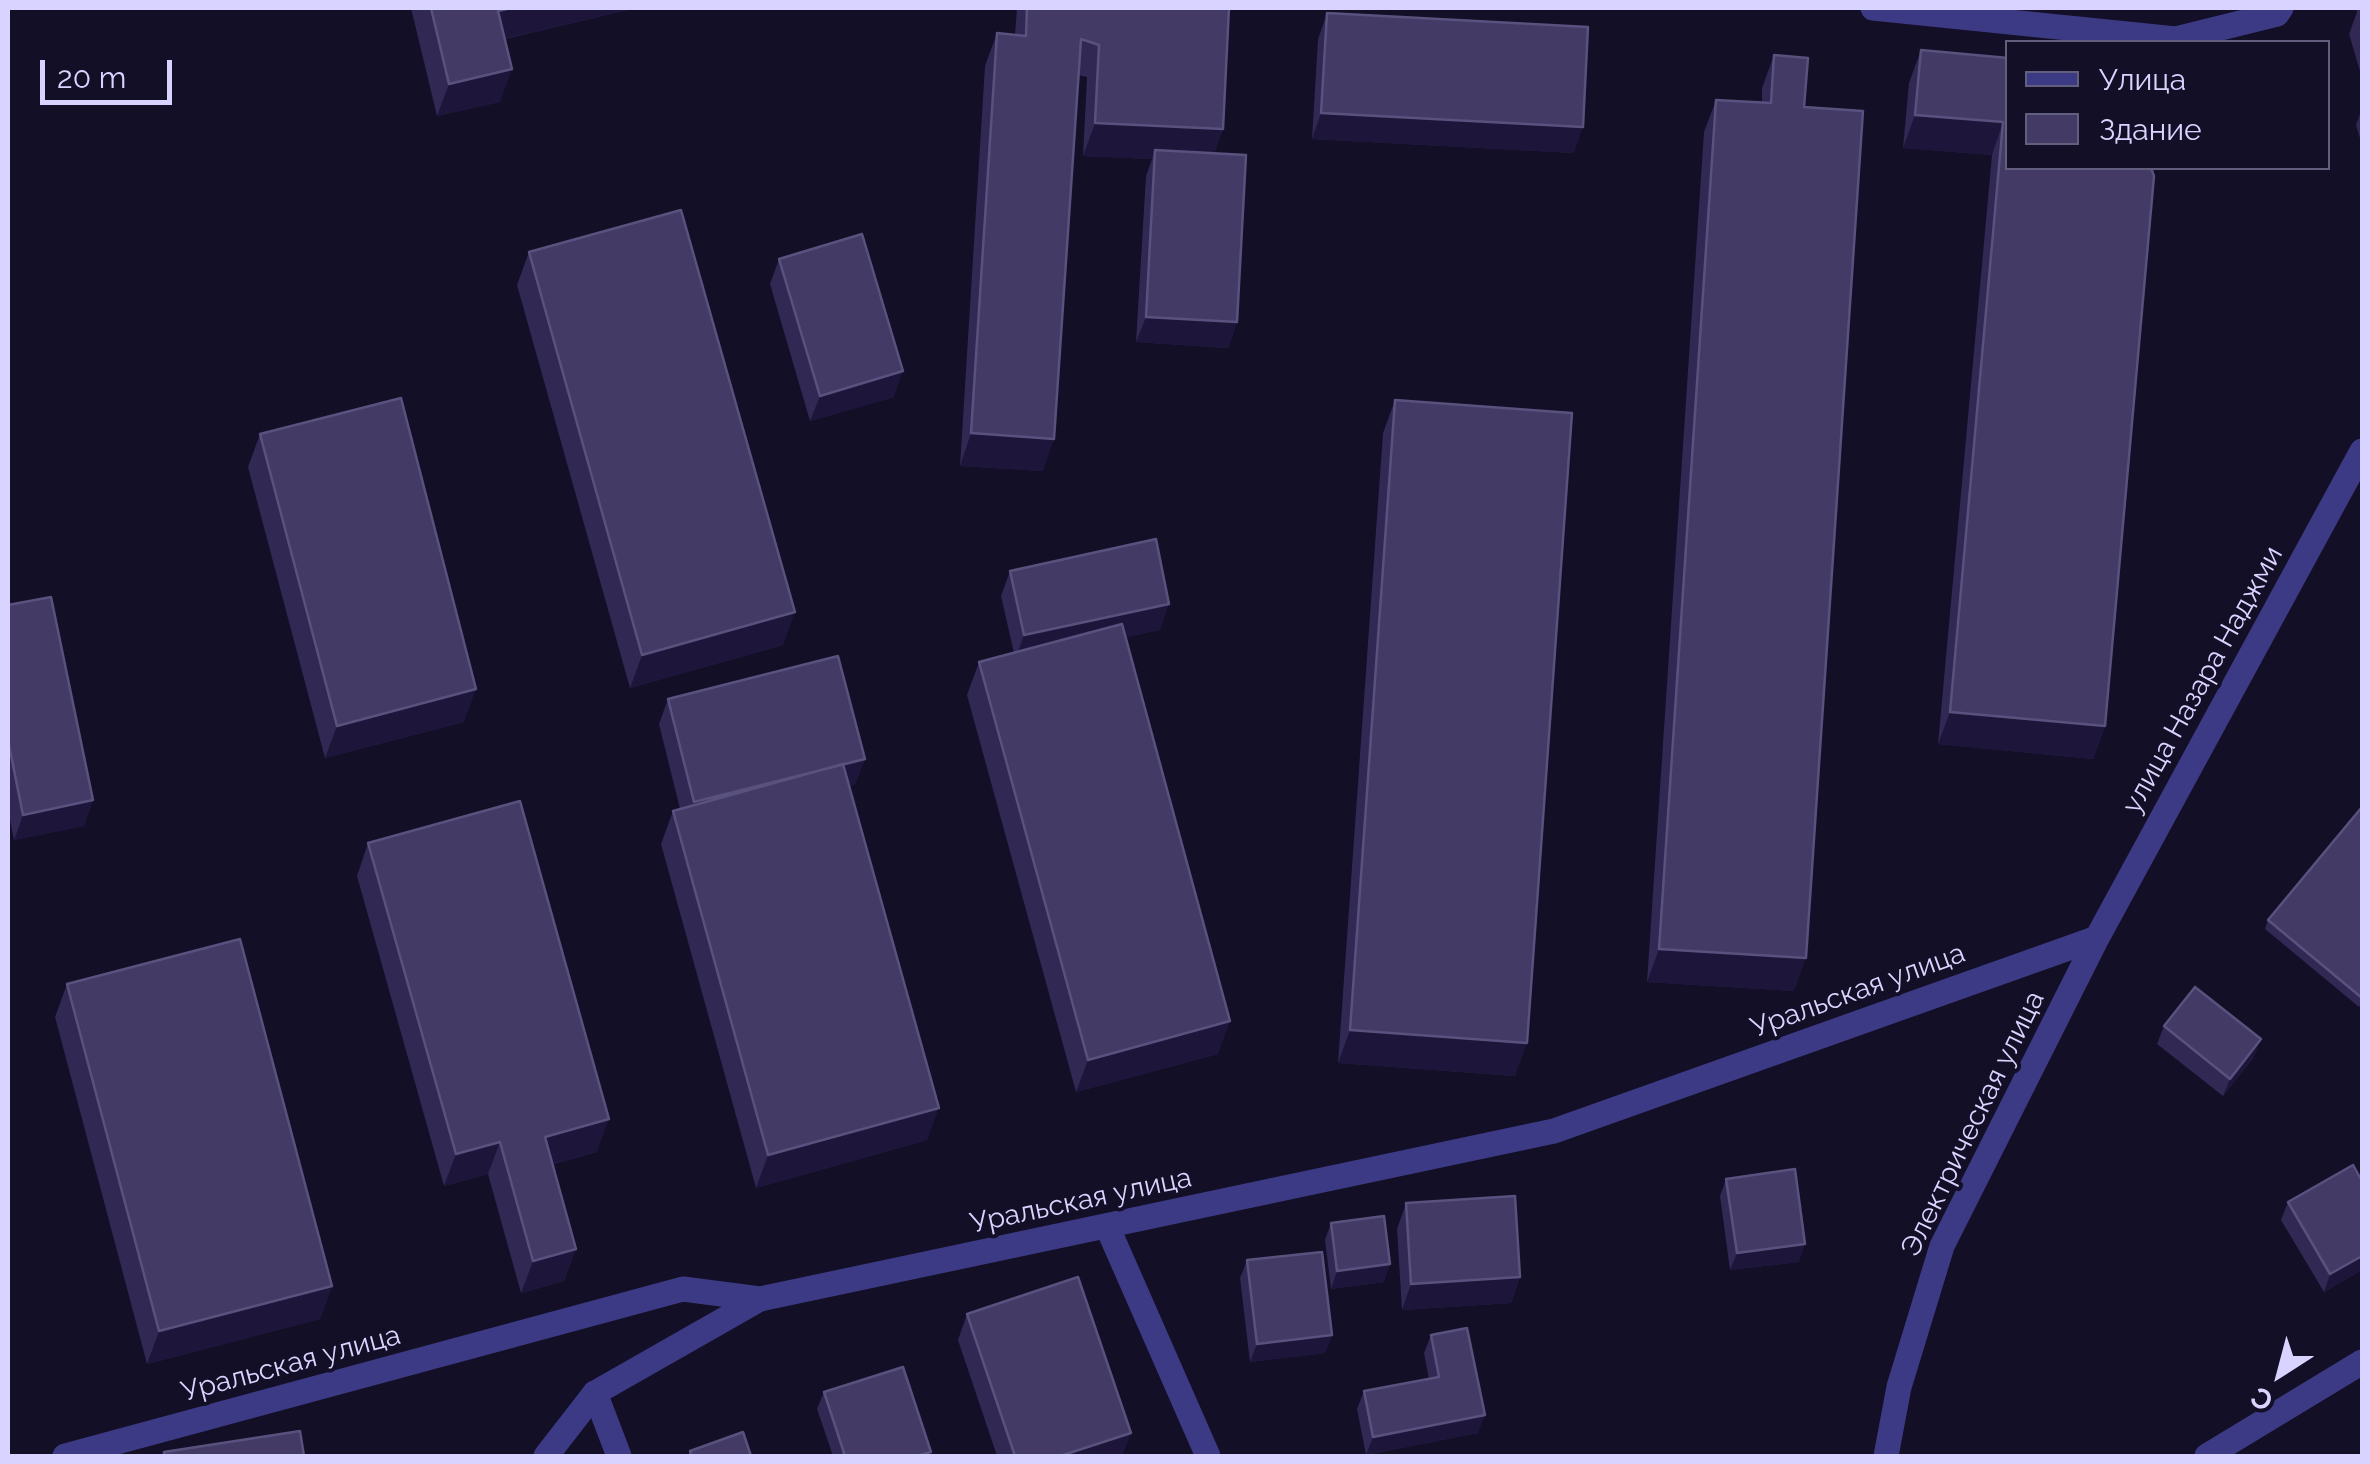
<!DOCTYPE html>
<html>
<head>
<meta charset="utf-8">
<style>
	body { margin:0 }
	#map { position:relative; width:2370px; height:1464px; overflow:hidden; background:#130f26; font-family:Raleway,sans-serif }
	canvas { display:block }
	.frame { position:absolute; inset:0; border:10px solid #d9d4ff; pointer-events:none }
	.legend { position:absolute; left:2005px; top:40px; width:325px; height:130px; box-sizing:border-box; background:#130f26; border:2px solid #625e7d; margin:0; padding:12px 18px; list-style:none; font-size:30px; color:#d9d4ff }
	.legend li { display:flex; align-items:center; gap:20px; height:50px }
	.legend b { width:50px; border:2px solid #625e7d }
	.north { position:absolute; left:2230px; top:1324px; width:100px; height:100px; -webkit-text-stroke:8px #130f26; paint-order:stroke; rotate:216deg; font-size:28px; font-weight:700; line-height:40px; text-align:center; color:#d9d4ff }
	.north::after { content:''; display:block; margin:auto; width:35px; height:45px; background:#d9d4ff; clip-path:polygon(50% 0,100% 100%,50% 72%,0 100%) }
	.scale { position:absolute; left:40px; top:60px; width:132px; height:45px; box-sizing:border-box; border:5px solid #d9d4ff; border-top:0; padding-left:12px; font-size:30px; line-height:35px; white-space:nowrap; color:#d9d4ff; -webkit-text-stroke:8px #130f26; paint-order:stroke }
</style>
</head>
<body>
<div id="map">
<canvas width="2370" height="1464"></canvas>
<div class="frame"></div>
<ul class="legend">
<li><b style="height:12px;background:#3d3a85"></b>Улица</li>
<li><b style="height:28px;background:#433a66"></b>Здание</li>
</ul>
<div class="north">С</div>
<div class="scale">20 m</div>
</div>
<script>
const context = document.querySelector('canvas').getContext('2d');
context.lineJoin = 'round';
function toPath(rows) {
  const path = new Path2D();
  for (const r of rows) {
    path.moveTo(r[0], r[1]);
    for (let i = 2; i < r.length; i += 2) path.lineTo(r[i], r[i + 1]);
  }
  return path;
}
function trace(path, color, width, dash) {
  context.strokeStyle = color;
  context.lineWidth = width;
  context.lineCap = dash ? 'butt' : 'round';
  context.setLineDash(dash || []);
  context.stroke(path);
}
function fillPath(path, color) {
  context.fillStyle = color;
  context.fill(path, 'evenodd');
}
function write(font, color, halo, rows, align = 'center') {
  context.font = font + ' Raleway,sans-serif';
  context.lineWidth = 8;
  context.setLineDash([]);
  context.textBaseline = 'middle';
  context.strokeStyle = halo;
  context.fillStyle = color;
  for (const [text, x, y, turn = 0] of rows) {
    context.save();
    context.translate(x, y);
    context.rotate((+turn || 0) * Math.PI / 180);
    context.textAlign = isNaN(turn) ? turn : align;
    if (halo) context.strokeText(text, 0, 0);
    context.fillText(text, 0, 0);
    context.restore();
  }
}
trace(toPath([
	[1873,8,2176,39,2277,14,2281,8],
	[1107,1226,1208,1456]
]), '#3d3a85', 25);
trace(toPath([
	[595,1393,619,1456],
	[65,1456,683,1289,760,1299],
	[2207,1456,2362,1362]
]), '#3d3a85', 25);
trace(toPath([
	[546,1456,595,1393,760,1299,1554,1131,2097,938],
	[1886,1456,1899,1387,1942,1246,2097,938,2362,451]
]), '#3d3a85', 25);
fillPath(toPath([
	[411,8,636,8,505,39,500,102,437,116],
	[1017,8,1229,8,1223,129,1214,153,1237,322,1228,348,1136,342,1146,176,1152,159,1083,156,1087,77,1078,75,1043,471,960,466,985,66,997,33,1015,35],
	[2356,8,2362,8,2362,78,2349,34,2357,12],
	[1327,13,1574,153,1312,139,1318,39],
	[1921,50,2154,176,2105,726,2093,759,1938,744,1992,155,1903,148,1909,83],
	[1774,55,1804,107,1794,991,1647,982,1704,132,1716,100,1762,103,1762,88],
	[2362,108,2362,145,2356,125],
	[529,252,783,645,630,688,517,285],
	[779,259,894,397,810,421,770,284],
	[1395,400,1515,1076,1338,1063,1383,433],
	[260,434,464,722,325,758,248,467],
	[1010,571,1160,630,1126,637,1218,1054,1076,1092,967,695,979,662,1014,653,1001,596],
	[8,605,93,800,84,826,14,840,8,810],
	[668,699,865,759,855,784,849,786,927,1140,756,1188,661,844,673,811,680,809,659,724],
	[2362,807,2362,1002,2359,1007,2265,929,2268,920],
	[368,843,597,1152,553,1164,576,1249,564,1281,521,1293,488,1174,444,1186,357,876],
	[67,984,332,1286,320,1319,147,1364,55,1017],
	[2164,1026,2254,1057,2223,1096,2157,1044],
	[1726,1179,1799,1262,1730,1270,1720,1196],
	[2362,1181,2362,1270,2324,1292,2281,1220,2288,1202],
	[1406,1203,1520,1277,1511,1303,1402,1310,1397,1229],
	[1331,1223,1384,1282,1331,1289,1325,1240],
	[1247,1260,1332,1335,1325,1353,1250,1362,1240,1278],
	[967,1314,1122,1456,997,1456,958,1340],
	[1431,1335,1478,1433,1366,1455,1357,1409,1364,1391,1429,1379,1424,1353],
	[824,1392,929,1456,833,1456,817,1409]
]), '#312854');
fillPath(toPath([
	[511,8,636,8,486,43,498,11],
	[512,69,500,102,437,116,449,84],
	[1321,113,1583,127,1574,153,1312,139],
	[1915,115,2003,122,1992,155,1903,148],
	[1095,123,1223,129,1211,162,1155,150,1152,159,1083,156],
	[1146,317,1237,322,1228,348,1136,342],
	[903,371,894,397,810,421,820,396],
	[971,433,1054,439,1043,471,960,466],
	[1169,604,1160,630,1015,660,1024,635],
	[795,612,783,645,630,688,642,655],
	[476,689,464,722,325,758,337,726],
	[1950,712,2105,726,2093,759,1938,744],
	[865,759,855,784,685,828,694,802],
	[93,800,84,826,14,840,23,815],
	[1659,949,1806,958,1794,991,1647,982],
	[1230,1021,1218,1054,1076,1092,1088,1060],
	[1350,1030,1527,1043,1515,1076,1338,1063],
	[2261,1039,2254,1057,2223,1096,2230,1079],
	[939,1108,927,1140,756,1188,768,1155],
	[609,1119,597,1152,533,1169,545,1137],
	[500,1142,488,1174,444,1186,456,1154],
	[1805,1244,1799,1262,1730,1270,1737,1253],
	[576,1249,564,1281,521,1293,533,1261],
	[2362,1256,2362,1270,2324,1292,2330,1274],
	[1390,1264,1384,1282,1331,1289,1337,1271],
	[1520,1277,1511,1303,1402,1310,1411,1284],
	[332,1286,320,1319,147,1364,159,1331],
	[1332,1335,1325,1353,1250,1362,1257,1344],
	[1485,1415,1478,1433,1366,1455,1373,1437],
	[1131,1433,1122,1456,1060,1456]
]), '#1d163a');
const building = toPath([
	[431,8,511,8,498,11,512,69,449,84,431,8],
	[1027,8,1229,8,1223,129,1095,123,1099,45,1081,39,1054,439,971,433,997,33,1026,36,1027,8],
	[1327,13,1588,27,1583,127,1321,113,1327,13],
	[1921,50,2008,58,2008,168,2151,168,2154,176,2105,726,1950,712,2003,122,1915,115,1921,50],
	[1774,55,1808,58,1804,107,1863,111,1806,958,1659,949,1716,100,1771,103,1774,55],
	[1155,150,1246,155,1237,322,1146,317,1155,150],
	[681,210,795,612,642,655,529,252,681,210],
	[862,234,903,371,820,396,779,259,862,234],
	[401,398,476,689,337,726,260,434,401,398],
	[1395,400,1572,413,1527,1043,1350,1030,1395,400],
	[1156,539,1169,604,1024,635,1010,571,1156,539],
	[51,597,93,800,23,815,8,740,8,605,51,597],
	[1122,624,1230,1021,1088,1060,979,662,1122,624],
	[838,656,865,759,694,802,668,699,838,656],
	[843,764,939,1108,768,1155,673,811,843,764],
	[520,801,609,1119,545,1137,576,1249,533,1261,500,1142,456,1154,368,843,520,801],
	[2362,807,2362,998,2268,920,2362,807],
	[240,939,332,1286,159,1331,67,984,240,939],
	[2195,987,2261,1039,2230,1079,2164,1026,2195,987],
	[2353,1165,2362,1181,2362,1256,2330,1274,2288,1202,2353,1165],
	[1795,1169,1805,1244,1737,1253,1726,1179,1795,1169],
	[1515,1196,1520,1277,1411,1284,1406,1203,1515,1196],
	[1384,1216,1390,1264,1337,1271,1331,1223,1384,1216],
	[1322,1252,1332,1335,1257,1344,1247,1260,1322,1252],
	[1078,1277,1131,1433,1060,1456,1015,1456,967,1314,1078,1277],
	[1467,1328,1485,1415,1373,1437,1364,1391,1439,1377,1431,1335,1467,1328],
	[903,1367,931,1452,917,1456,845,1456,824,1392,903,1367],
	[300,1431,304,1456,164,1456,164,1452,300,1431],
	[743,1432,751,1456,691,1456,690,1451,743,1432]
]);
fillPath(building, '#433a66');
trace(building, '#5a527e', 2.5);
write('28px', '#d9d4ff', '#130f26', [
	["улица Назара Наджми",2203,680,-61],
	["Уральская улица",1858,991,-20],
	["Электрическая улица",1973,1124,-64],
	["Уральская улица",1081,1201,-12],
	["Уральская улица",291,1364,-15]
]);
</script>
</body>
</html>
